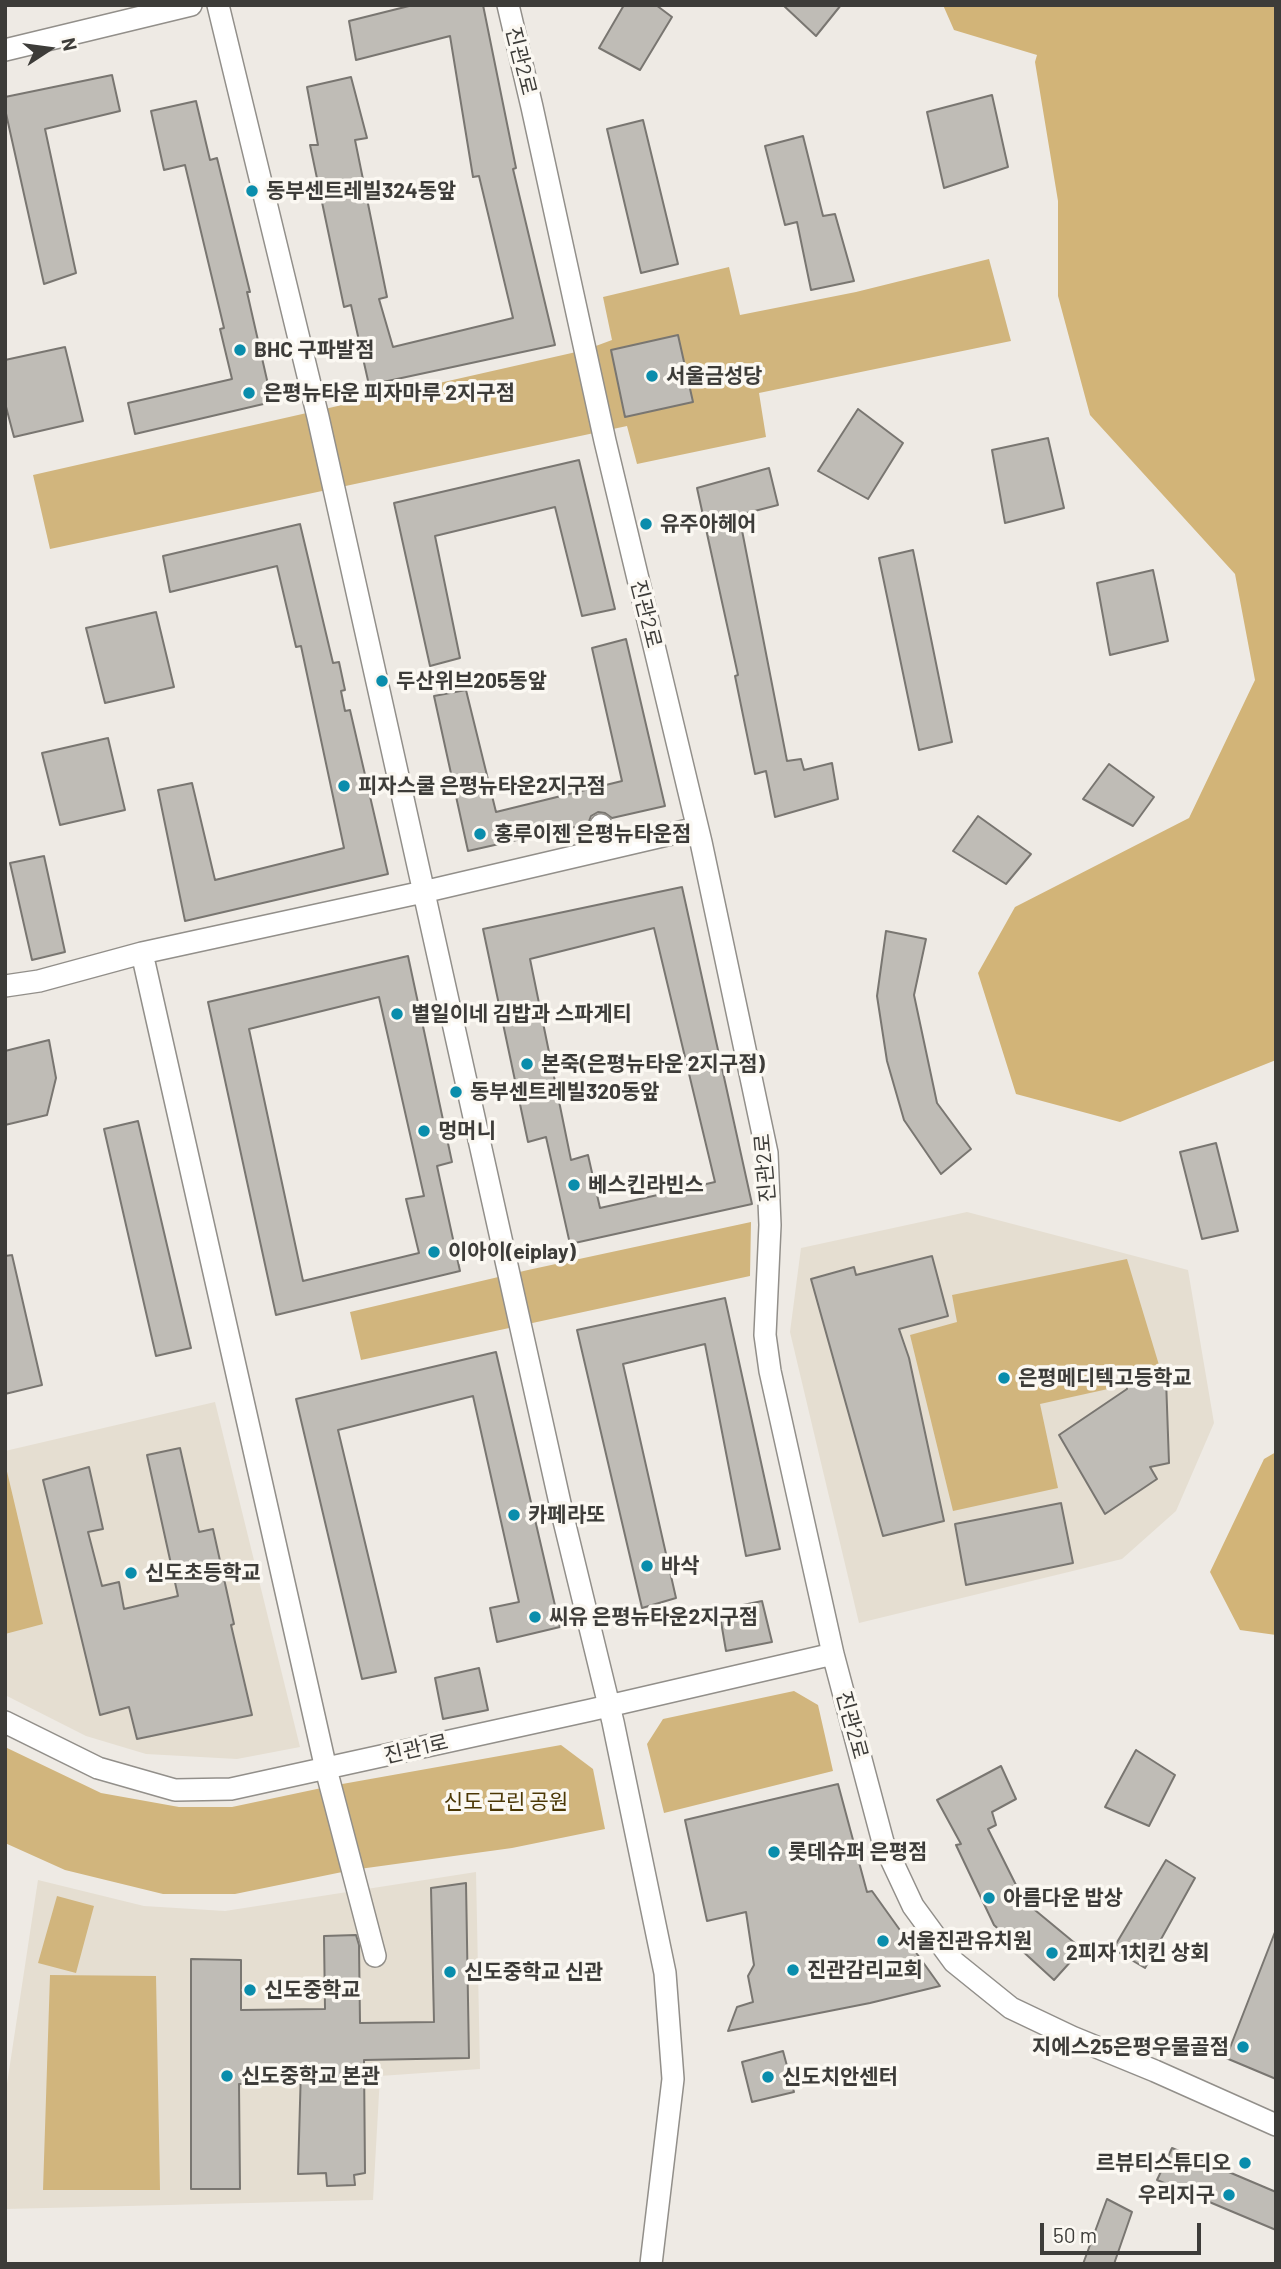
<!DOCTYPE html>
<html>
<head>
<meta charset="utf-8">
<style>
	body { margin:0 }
	#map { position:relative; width:1281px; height:2269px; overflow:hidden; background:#eeeae4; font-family:Barlow,sans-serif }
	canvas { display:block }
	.frame { position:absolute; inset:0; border:7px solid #3d3c39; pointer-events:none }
	.north { position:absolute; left:14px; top:14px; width:70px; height:70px; -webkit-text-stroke:5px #fbf8f2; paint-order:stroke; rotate:77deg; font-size:19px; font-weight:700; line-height:28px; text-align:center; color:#3d3c39 }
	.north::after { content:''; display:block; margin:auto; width:24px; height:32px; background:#3d3c39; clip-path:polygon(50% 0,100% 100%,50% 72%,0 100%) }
	.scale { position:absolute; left:1040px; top:2223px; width:161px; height:32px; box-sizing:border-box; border:4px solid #3d3c39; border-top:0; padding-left:9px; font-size:21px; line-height:24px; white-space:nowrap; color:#3d3c39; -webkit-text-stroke:5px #fbf8f2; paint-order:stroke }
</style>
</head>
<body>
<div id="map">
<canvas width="1281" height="2269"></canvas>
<div class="frame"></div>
<div class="north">N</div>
<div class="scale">50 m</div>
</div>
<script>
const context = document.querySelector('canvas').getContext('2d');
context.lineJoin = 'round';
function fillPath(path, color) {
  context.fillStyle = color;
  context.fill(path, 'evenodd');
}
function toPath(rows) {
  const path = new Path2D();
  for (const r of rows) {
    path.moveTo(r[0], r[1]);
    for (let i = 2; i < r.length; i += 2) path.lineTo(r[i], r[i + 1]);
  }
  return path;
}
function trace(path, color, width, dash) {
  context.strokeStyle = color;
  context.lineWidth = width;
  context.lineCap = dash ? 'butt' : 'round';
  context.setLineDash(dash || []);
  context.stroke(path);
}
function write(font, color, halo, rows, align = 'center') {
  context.font = font + ' Barlow,"Noto Sans KR",sans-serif';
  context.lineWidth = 7;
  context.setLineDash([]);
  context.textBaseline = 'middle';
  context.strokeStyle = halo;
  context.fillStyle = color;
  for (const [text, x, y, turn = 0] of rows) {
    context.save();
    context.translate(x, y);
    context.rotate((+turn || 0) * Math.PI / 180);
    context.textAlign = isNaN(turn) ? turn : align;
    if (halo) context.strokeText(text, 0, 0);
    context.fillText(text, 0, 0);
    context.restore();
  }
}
fillPath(toPath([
	[967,1212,1188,1270,1214,1423,1176,1511,1122,1559,859,1623,790,1332,801,1248],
	[215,1402,300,1747,237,1759,146,1754,86,1736,5,1695,5,1451],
	[476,1872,480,2069,380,2076,373,2200,5,2209,5,2097,38,1880,144,1906,225,1911]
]), '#e5ded1');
fillPath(toPath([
	[989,259,1011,341,759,393,766,437,637,464,627,426,50,549,33,475,585,350,612,340,603,297,729,267,740,315,856,292],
	[751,1222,750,1276,361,1360,350,1312,528,1270],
	[1127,1259,1159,1365,1105,1377,1108,1389,1040,1404,1058,1488,953,1511,910,1335,957,1322,952,1295],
	[5,1463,43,1624,5,1634],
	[794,1691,818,1705,833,1771,664,1813,647,1744,663,1719],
	[561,1745,593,1769,605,1829,512,1848,352,1870,235,1894,163,1894,65,1870,5,1843,5,1747,101,1793,179,1807,232,1807,331,1786],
	[57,1896,94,1906,76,1973,38,1963],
	[50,1975,156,1976,160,2190,43,2190]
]), '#d1b57d');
fillPath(toPath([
	[943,5,1276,5,1276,1060,1120,1122,1016,1094,978,973,1015,907,1189,818,1255,680,1235,574,1090,415,1058,296,1058,201,1035,62,1037,55,954,30],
	[1276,1452,1276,1635,1240,1630,1210,1572,1264,1459]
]), '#d2b478');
const building = toPath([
	[413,5,483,5,516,168,513,169,555,345,369,385,351,305,344,307,310,145,318,145,307,87,351,77,367,138,355,140,387,297,379,299,393,347,513,318,479,176,473,177,450,36,356,60,349,21,413,5],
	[624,5,656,5,672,17,640,70,599,48,624,5],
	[783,5,841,5,816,36,783,5],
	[112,75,120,111,45,129,76,273,44,284,5,109,5,97,112,75],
	[992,95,1008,167,944,188,927,112,992,95],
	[196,101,210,160,217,158,250,292,247,292,272,402,135,434,128,403,232,379,220,329,224,328,185,165,164,170,151,111,196,101],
	[643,120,678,264,641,273,607,129,643,120],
	[803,136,823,216,835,214,854,281,811,290,797,222,785,225,765,146,803,136],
	[678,335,693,402,625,417,611,350,678,335],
	[65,347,83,421,14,437,5,403,5,360,65,347],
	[858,409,903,443,868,499,818,471,858,409],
	[1048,438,1064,508,1005,523,992,450,1048,438],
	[579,460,615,609,582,616,555,507,435,536,460,658,430,666,394,503,579,460],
	[769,468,778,505,739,515,787,761,801,759,804,770,832,763,838,799,775,817,766,771,755,774,735,676,738,675,697,488,769,468],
	[300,524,333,663,339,662,345,690,341,691,345,711,350,710,388,874,185,921,158,790,192,783,215,880,344,848,301,646,296,647,277,566,170,592,163,556,300,524],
	[913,550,952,742,919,750,879,558,913,550],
	[1153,570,1168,641,1110,655,1097,583,1153,570],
	[156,612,174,687,105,703,86,628,156,612],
	[626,639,665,806,612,818,605,813,598,812,591,816,588,824,468,851,434,696,466,690,496,812,622,781,592,648,626,639],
	[108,738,125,810,60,825,42,753,108,738],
	[1109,764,1154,797,1133,826,1083,799,1109,764],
	[978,816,1031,854,1006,884,953,851,978,816],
	[44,856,65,952,32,960,10,863,44,856],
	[682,887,752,1204,570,1244,546,1137,528,1142,483,929,682,887],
	[654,928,715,1182,600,1208,588,1155,571,1160,530,959,654,928],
	[886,931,926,939,914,995,937,1103,971,1149,941,1174,904,1120,887,1061,877,996,886,931],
	[408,956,452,1162,437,1166,460,1271,276,1315,208,1002,408,956],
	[379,997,424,1196,406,1199,419,1253,303,1281,249,1029,379,997],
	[49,1040,56,1078,47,1115,5,1125,5,1051,49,1040],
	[138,1121,191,1348,156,1356,104,1129,138,1121],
	[1216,1143,1238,1231,1202,1239,1180,1152,1216,1143],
	[12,1255,42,1385,5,1394,5,1256,12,1255],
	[932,1256,948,1316,899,1329,909,1358,944,1521,883,1536,811,1279,854,1267,856,1275,932,1256],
	[725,1298,780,1549,746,1556,705,1344,623,1364,676,1598,642,1608,577,1330,725,1298],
	[496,1352,560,1627,497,1642,490,1608,519,1602,473,1396,338,1430,396,1672,362,1679,296,1399,496,1352],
	[1166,1379,1169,1463,1150,1467,1157,1479,1105,1514,1059,1435,1127,1389,1126,1380,1166,1379],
	[180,1448,199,1532,213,1529,234,1624,231,1625,252,1715,137,1739,129,1707,100,1715,43,1480,89,1467,103,1529,88,1532,102,1586,119,1582,124,1609,178,1596,147,1455,180,1448],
	[1061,1503,1073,1563,966,1585,955,1524,1061,1503],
	[762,1601,772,1642,726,1651,719,1610,762,1601],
	[479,1668,488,1710,443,1719,435,1678,479,1668],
	[1136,1750,1175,1775,1149,1826,1105,1807,1136,1750],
	[1001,1766,1016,1799,992,1812,996,1825,988,1829,1024,1901,1082,1949,1054,1980,994,1925,956,1845,961,1844,937,1800,1001,1766],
	[838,1784,867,1892,872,1891,940,1986,870,2003,728,2031,737,2007,753,2002,748,1976,754,1965,746,1912,707,1921,685,1820,838,1784],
	[1166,1860,1195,1878,1145,1968,1113,1949,1166,1860],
	[466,1883,469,2058,364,2060,365,2173,354,2175,355,2185,327,2186,326,2173,298,2174,301,2068,263,2065,262,2083,239,2084,240,2189,191,2189,191,1959,241,1960,241,2010,325,2009,324,1936,356,1935,359,1945,360,2023,434,2022,431,1888,466,1883],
	[1275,1932,1276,1933,1276,2079,1226,2058,1275,1932],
	[783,2051,794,2092,752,2102,742,2062,783,2051],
	[1172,2148,1276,2192,1276,2230,1157,2180,1172,2148],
	[1107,2199,1132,2212,1114,2264,1083,2264,1107,2199]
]);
fillPath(building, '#bfbcb6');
trace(building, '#797671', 2);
const minor = toPath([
	[218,5,318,417,564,1521,613,1722,665,1973,673,2079,651,2264],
	[508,5,532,107,605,441,701,842,767,1153,770,1225,765,1335,770,1371,833,1654,883,1842,913,1906,954,1962,1011,2008,1072,2037,1155,2071,1276,2125],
	[5,50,191,5],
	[601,825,607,849],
	[142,953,326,1769,375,1956],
	[5,986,39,981,142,953,423,892,697,828],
	[5,1722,98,1768,175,1790,231,1789,591,1710,833,1654]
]);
trace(minor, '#928f8a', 24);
trace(minor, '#fff', 21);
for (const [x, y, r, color] of [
	[252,191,7,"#0a8dac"],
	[240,350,7,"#0a8dac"],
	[652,376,7,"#0a8dac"],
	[249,393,7,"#0a8dac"],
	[646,524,7,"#0a8dac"],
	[382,681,7,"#0a8dac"],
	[344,786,7,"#0a8dac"],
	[480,834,7,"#0a8dac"],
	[397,1014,7,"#0a8dac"],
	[527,1064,7,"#0a8dac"],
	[456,1092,7,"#0a8dac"],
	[424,1131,7,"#0a8dac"],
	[574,1185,7,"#0a8dac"],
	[434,1252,7,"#0a8dac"],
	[1004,1378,7,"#0a8dac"],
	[514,1515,7,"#0a8dac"],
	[647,1566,7,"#0a8dac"],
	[131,1573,7,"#0a8dac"],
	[535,1617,7,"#0a8dac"],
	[774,1852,7,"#0a8dac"],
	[989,1898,7,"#0a8dac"],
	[883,1941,7,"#0a8dac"],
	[1052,1953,7,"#0a8dac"],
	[793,1970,7,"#0a8dac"],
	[450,1972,7,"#0a8dac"],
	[250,1990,7,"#0a8dac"],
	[1243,2047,7,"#0a8dac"],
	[227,2076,7,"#0a8dac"],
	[768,2077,7,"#0a8dac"],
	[1245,2163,7,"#0a8dac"],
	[1229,2195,7,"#0a8dac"]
]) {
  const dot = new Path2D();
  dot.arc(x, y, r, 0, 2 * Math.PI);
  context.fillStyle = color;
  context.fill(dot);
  trace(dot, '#fbf8f2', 2.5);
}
write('21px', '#3d3c39', '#fbf8f2', [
	["진관2로",521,61,76],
	["진관2로",646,614,76],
	["진관2로",765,1168,-95],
	["진관2로",852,1725,75],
	["진관1로",416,1749,-13]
]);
write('bold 21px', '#3d3c39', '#fbf8f2', [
	["동부센트레빌324동앞",266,191],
	["BHC 구파발점",254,350],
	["서울금성당",666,376],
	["은평뉴타운 피자마루 2지구점",263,393],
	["유주아헤어",660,524],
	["두산위브205동앞",396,681],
	["피자스쿨 은평뉴타운2지구점",358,786],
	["홍루이젠 은평뉴타운점",494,834],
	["별일이네 김밥과 스파게티",411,1014],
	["본죽(은평뉴타운 2지구점)",541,1064],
	["동부센트레빌320동앞",470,1092],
	["멍머니",438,1131],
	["베스킨라빈스",588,1185],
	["이아이(eiplay)",448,1252],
	["은평메디텍고등학교",1018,1378],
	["카페라또",528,1515],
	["바삭",661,1566],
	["신도초등학교",145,1573],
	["씨유 은평뉴타운2지구점",549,1617],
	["롯데슈퍼 은평점",788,1852],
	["아름다운 밥상",1003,1898],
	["서울진관유치원",897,1941],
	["2피자 1치킨 상회",1066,1953],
	["진관감리교회",807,1970],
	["신도중학교 신관",464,1972],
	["신도중학교",264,1990],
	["지에스25은평우물골점",1229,2047,"right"],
	["신도중학교 본관",241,2076],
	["신도치안센터",782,2077],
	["르뷰티스튜디오",1231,2163,"right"],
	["우리지구",1215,2195,"right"]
], 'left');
write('21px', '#4b3704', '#fbf8f2', [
	["신도 근린 공원",506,1802]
]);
</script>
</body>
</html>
